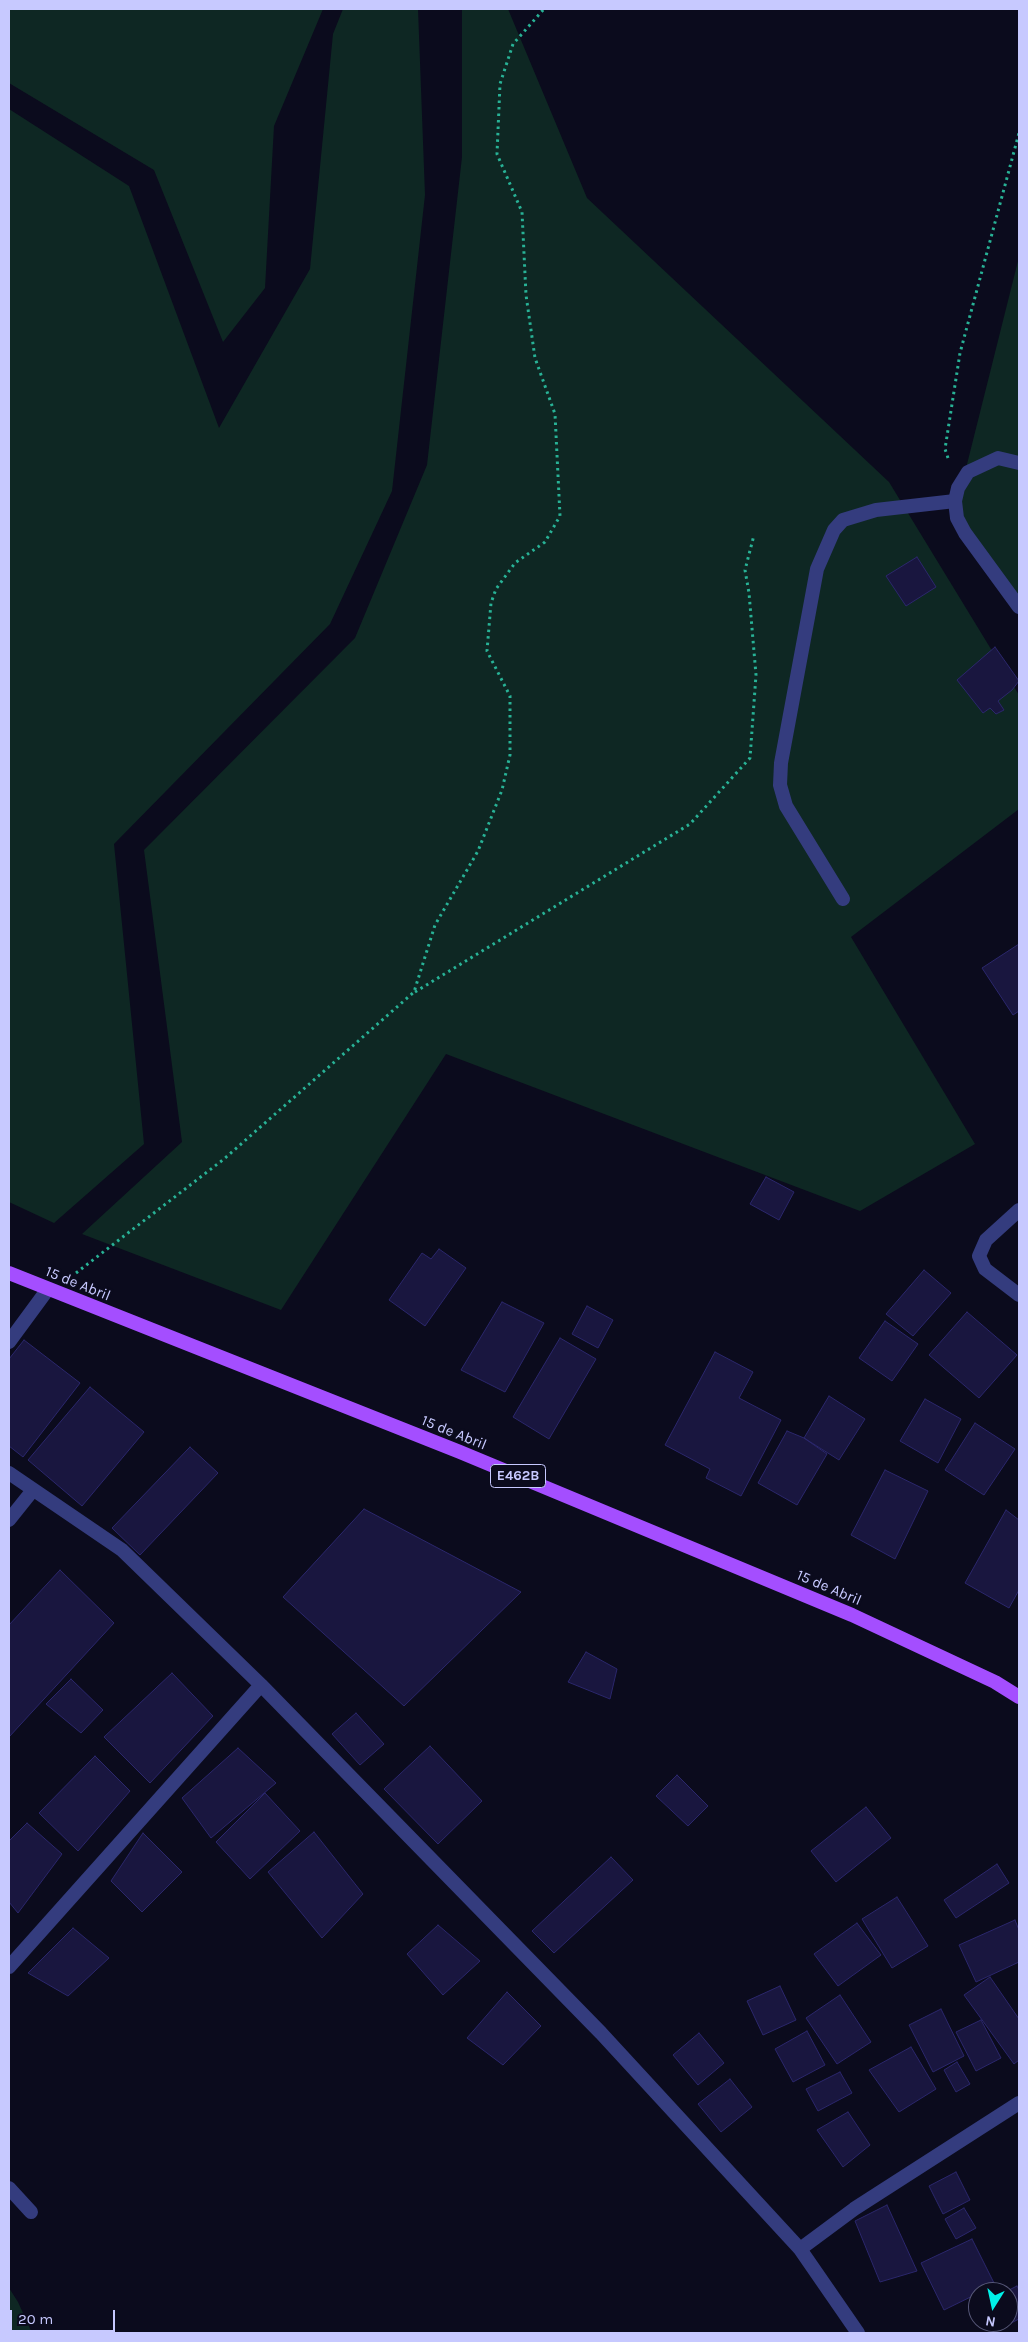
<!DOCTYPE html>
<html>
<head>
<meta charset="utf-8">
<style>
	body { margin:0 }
	#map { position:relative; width:1028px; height:2342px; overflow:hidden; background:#0b0b1d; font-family:Karla,sans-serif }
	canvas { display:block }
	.frame { position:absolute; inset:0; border:10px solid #c7c9ff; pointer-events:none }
	.north { position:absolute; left:968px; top:2282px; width:50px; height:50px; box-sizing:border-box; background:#0b0b1d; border:1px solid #565777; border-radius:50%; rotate:190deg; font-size:14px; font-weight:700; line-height:20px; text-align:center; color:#c7c9ff }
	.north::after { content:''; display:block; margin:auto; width:18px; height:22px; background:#00f2e8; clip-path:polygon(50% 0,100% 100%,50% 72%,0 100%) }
	.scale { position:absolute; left:10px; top:2310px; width:105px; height:22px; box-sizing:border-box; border:2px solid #c7c9ff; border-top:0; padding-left:6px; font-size:15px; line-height:18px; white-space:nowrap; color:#c7c9ff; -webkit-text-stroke:4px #0b0b1d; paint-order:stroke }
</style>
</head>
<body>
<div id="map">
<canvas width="1028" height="2342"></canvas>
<div class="frame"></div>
<div class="north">N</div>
<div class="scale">20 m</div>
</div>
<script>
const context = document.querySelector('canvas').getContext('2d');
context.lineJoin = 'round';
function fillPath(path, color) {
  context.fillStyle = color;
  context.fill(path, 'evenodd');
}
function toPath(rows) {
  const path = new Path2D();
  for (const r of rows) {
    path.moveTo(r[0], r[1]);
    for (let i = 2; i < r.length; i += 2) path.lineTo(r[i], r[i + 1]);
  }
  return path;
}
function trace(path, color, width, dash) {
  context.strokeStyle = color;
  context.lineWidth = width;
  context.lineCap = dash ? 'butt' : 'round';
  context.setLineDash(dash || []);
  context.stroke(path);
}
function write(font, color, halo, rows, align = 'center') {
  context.font = font + ' Karla,sans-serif';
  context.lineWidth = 5;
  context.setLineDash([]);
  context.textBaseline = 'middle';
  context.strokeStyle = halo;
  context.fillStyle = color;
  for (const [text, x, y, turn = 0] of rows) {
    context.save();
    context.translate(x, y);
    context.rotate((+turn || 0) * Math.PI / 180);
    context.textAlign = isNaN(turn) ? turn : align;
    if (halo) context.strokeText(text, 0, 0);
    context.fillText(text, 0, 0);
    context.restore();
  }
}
fillPath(toPath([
	[9,9,323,9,274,126,265,288,223,342,154,170,9,83],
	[343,9,418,9,425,195,392,491,330,624,114,844,144,1144,54,1223,9,1202,9,109,129,186,219,428,310,269,333,34],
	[462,9,508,9,587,198,889,482,1019,695,1019,809,851,937,975,1144,860,1211,446,1054,281,1310,82,1234,182,1142,144,850,355,638,427,465,462,157],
	[1019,257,1019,610,954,516],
	[9,2288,18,2302,32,2333,9,2333]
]), '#0e2723');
const building = toPath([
	[917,557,936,587,906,606,886,576,917,557],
	[995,647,1019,681,1012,690,998,701,1004,710,996,714,990,708,983,713,957,680,995,647],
	[1019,944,1019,1011,1013,1015,982,968,1019,944],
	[766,1177,794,1192,779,1220,750,1204,766,1177],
	[439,1249,466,1268,425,1326,389,1300,422,1253,431,1259,439,1249],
	[924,1270,951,1293,913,1336,886,1314,924,1270],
	[502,1302,544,1323,505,1392,461,1370,502,1302],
	[587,1306,613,1320,598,1348,572,1334,587,1306],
	[967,1312,1017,1355,979,1398,929,1355,967,1312],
	[885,1321,918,1344,892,1381,859,1358,885,1321],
	[560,1338,596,1359,549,1439,513,1417,560,1338],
	[24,1340,80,1383,23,1457,9,1446,9,1359,24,1340],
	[715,1352,753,1372,739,1398,781,1420,741,1496,706,1478,710,1469,665,1445,715,1352],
	[90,1387,144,1432,82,1506,28,1460,90,1387],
	[829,1396,865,1419,839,1460,804,1438,829,1396],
	[925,1399,961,1419,938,1463,900,1441,925,1399],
	[975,1423,1015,1449,984,1495,945,1470,975,1423],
	[787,1431,804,1438,827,1454,797,1505,758,1483,787,1431],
	[190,1447,218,1473,140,1555,112,1528,190,1447],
	[885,1470,928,1491,895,1559,851,1535,885,1470],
	[364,1509,521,1592,404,1706,283,1597,364,1509],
	[1006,1510,1019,1520,1019,1590,1009,1608,965,1583,1006,1510],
	[60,1570,114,1623,9,1737,9,1625,60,1570],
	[586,1652,617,1669,610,1699,568,1682,586,1652],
	[172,1673,213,1716,150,1783,104,1737,172,1673],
	[71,1679,103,1710,81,1733,46,1704,71,1679],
	[356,1713,384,1744,360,1765,332,1734,356,1713],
	[430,1746,482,1801,438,1844,384,1789,430,1746],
	[238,1748,276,1783,211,1838,182,1798,238,1748],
	[95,1756,130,1791,78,1851,39,1813,95,1756],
	[677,1775,708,1806,688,1826,656,1796,677,1775],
	[265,1793,300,1831,250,1879,216,1842,265,1793],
	[866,1807,891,1838,836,1882,811,1851,866,1807],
	[27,1823,62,1854,18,1913,9,1902,9,1841,27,1823],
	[314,1832,363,1894,322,1938,268,1872,314,1832],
	[143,1833,182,1872,142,1912,111,1881,143,1833],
	[611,1857,633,1880,554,1953,532,1931,611,1857],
	[997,1864,1009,1883,956,1918,944,1900,997,1864],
	[897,1897,928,1946,892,1968,862,1919,897,1897],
	[1015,1920,1019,1930,1019,1962,976,1982,959,1945,1015,1920],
	[857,1923,881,1955,838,1986,814,1954,857,1923],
	[438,1925,480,1961,443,1995,407,1954,438,1925],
	[73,1928,109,1958,68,1996,28,1973,73,1928],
	[990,1977,1019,2019,1019,2060,1014,2064,964,1995,990,1977],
	[780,1986,796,2020,763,2035,747,2001,780,1986],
	[507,1992,541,2026,503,2065,467,2038,507,1992],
	[840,1995,871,2042,837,2064,806,2018,840,1995],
	[941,2009,964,2056,933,2072,909,2025,941,2009],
	[981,2020,1001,2058,976,2071,956,2032,981,2020],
	[807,2031,825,2065,793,2082,775,2049,807,2031],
	[699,2033,724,2063,698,2085,673,2055,699,2033],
	[911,2047,936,2089,899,2112,869,2070,911,2047],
	[957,2062,970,2084,956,2092,944,2070,957,2062],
	[840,2072,852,2093,818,2111,806,2089,840,2072],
	[730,2079,752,2107,721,2132,698,2104,730,2079],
	[848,2112,870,2145,843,2167,817,2130,848,2112],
	[956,2172,970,2200,943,2214,929,2186,956,2172],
	[887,2205,917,2271,880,2282,855,2221,887,2205],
	[964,2208,976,2228,956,2239,945,2219,964,2208],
	[972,2239,995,2285,944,2310,921,2263,972,2239],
	[1017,2286,1019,2290,1019,2319,1001,2328,998,2322,1008,2322,1008,2292,1005,2292,1017,2286]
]);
fillPath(building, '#19163f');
trace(building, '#2b276c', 1);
trace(toPath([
	[948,458,945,449,960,353,1019,133],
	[415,992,690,824,750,758,756,675,749,593,745,570,754,535],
	[76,1273,224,1159,414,992,435,925,478,851,502,790,510,755,510,696,487,651,491,603,496,589,515,563,545,542,560,516,555,414,535,358,526,295,522,212,497,154,500,84,513,44,544,9]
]), '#28b296', 3, [2.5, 4]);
trace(toPath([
	[843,899,786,806,780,785,781,763,817,569,834,530,843,520,876,510,955,501]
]), '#343c7e', 14);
trace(toPath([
	[1019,463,998,458,968,472,958,488,955,501,957,518,965,533,1019,607],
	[1019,1210,986,1240,979,1256,985,1269,1019,1295],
	[9,1342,48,1289],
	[9,1473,122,1550,261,1685,601,2033,800,2249,858,2333],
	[9,1520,33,1490],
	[9,1967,261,1685],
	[9,2188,31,2212],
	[800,2249,854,2209,1019,2103]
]), '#343c7e', 14);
trace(toPath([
	[9,1273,460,1452,852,1615,995,1682,1019,1697]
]), '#a44eff', 14);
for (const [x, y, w] of [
	[518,1476,55]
]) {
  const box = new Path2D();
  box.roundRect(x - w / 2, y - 11.5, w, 23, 4);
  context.fillStyle = '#0b0b1d';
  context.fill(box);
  trace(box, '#c7c9ff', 1);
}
write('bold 14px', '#c7c9ff', null, [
	["E462B",518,1476]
]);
write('15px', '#c7c9ff', '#0b0b1d', [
	["15 de Abril",78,1284,22],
	["15 de Abril",454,1433,22],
	["15 de Abril",829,1588,23]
]);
</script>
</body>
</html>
